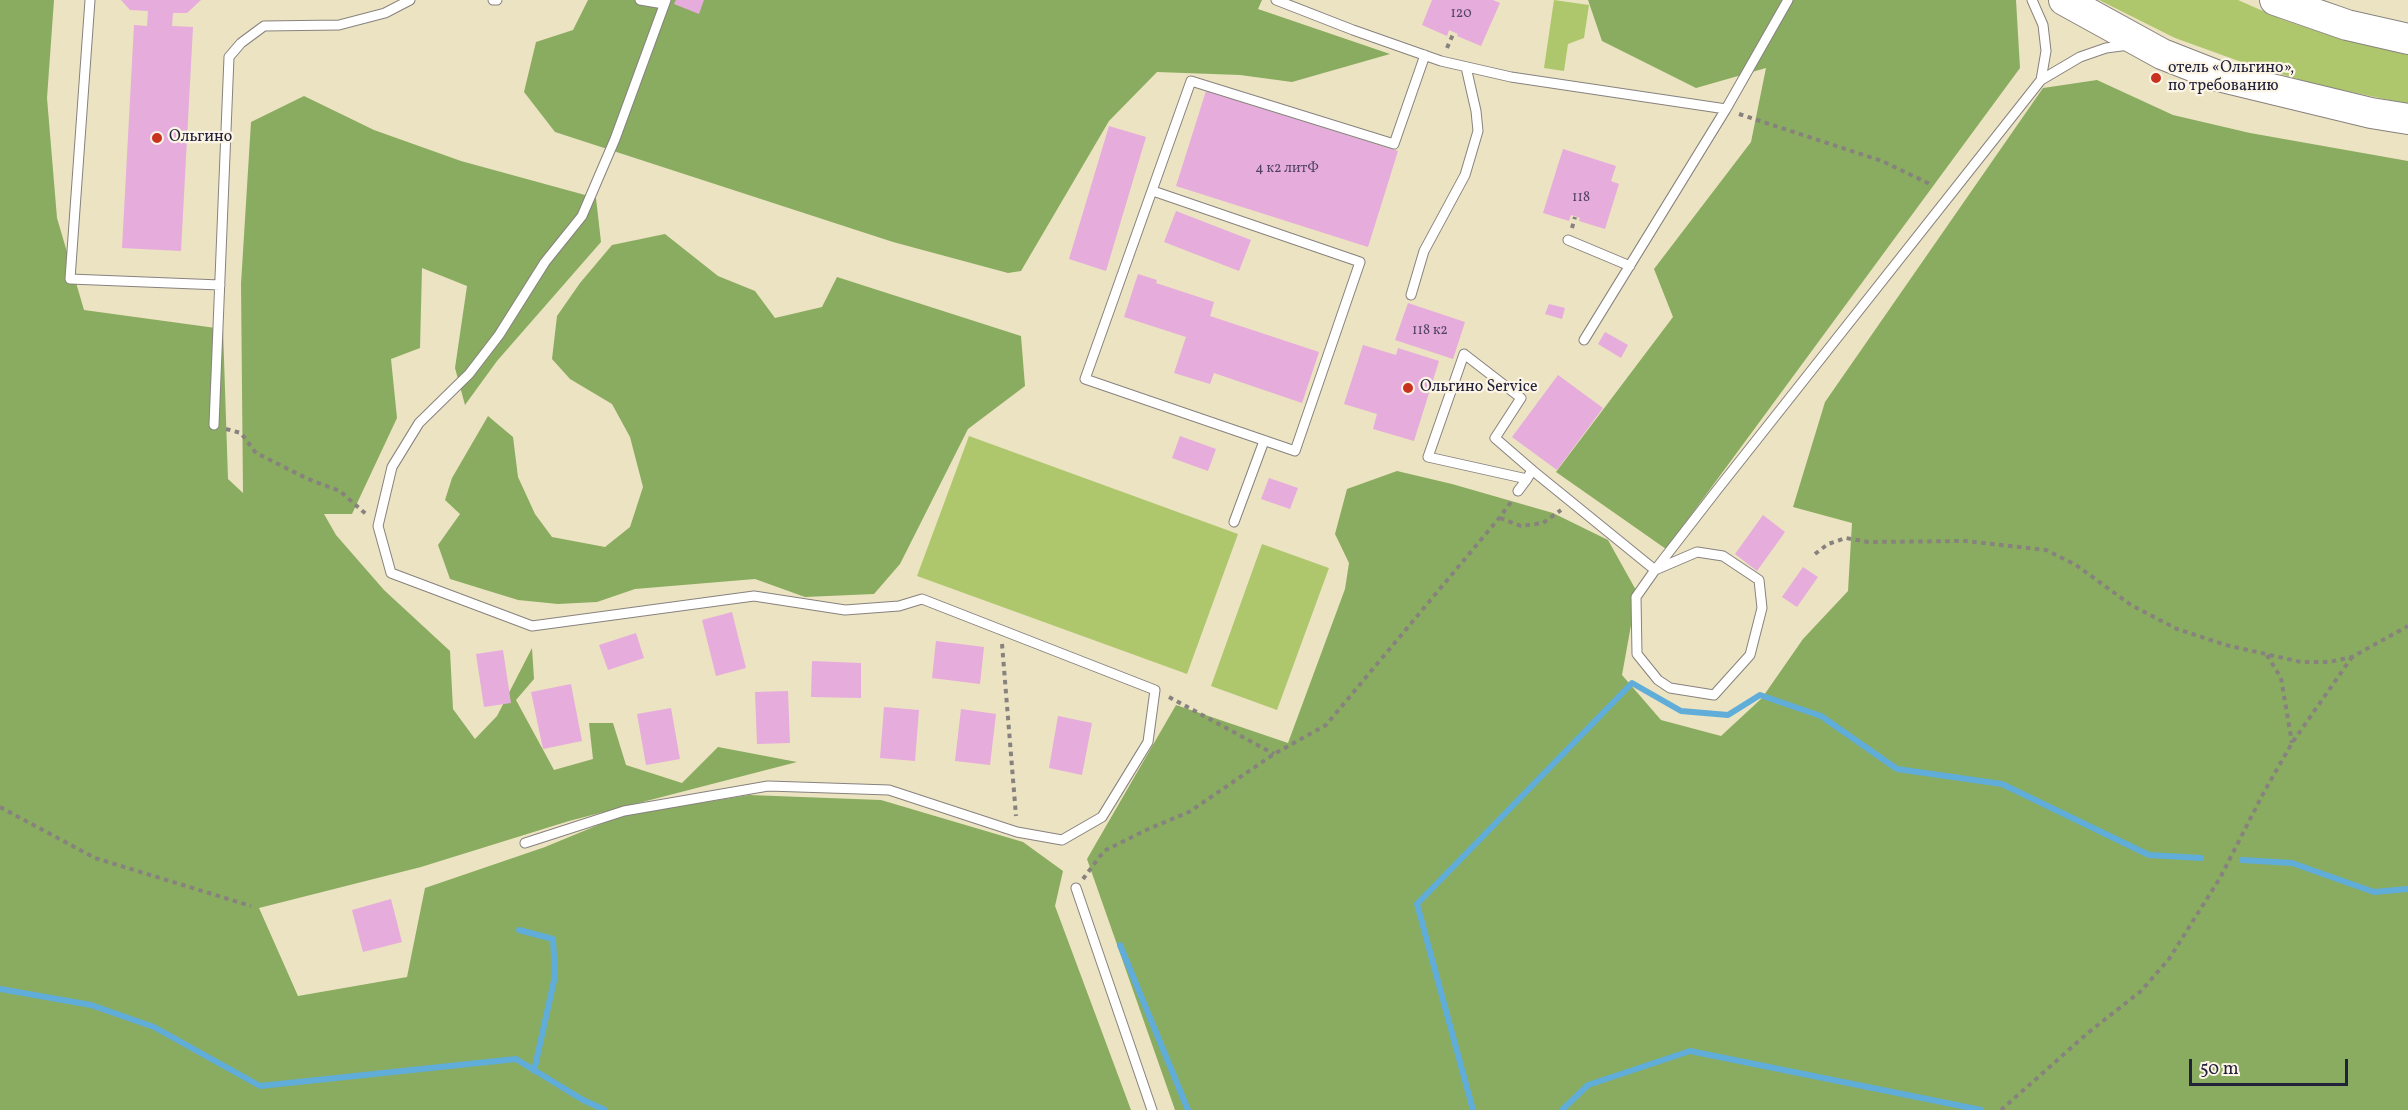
<!DOCTYPE html>
<html>
<head>
<meta charset="utf-8">
<style>
	body { margin:0 }
	#map { position:relative; width:2408px; height:1110px; overflow:hidden; background:#ece3c2; font-family:Vollkorn,serif }
	canvas { display:block }
	.scale { position:absolute; left:2189px; top:1059px; width:159px; height:27px; box-sizing:border-box; border:3px solid #22223b; border-top:0; padding-left:8px; font-size:18px; line-height:21px; white-space:nowrap; color:#22223b; -webkit-text-stroke:4px #fcf5e5; paint-order:stroke }
</style>
</head>
<body>
<div id="map">
<canvas width="2408" height="1110"></canvas>
<div class="scale">50 m</div>
</div>
<script>
const context = document.querySelector('canvas').getContext('2d');
context.lineJoin = 'round';
function fillPath(path, color) {
  context.fillStyle = color;
  context.fill(path, 'evenodd');
}
function toPath(rows) {
  const path = new Path2D();
  for (const r of rows) {
    path.moveTo(r[0], r[1]);
    for (let i = 2; i < r.length; i += 2) path.lineTo(r[i], r[i + 1]);
  }
  return path;
}
function trace(path, color, width, dash) {
  context.strokeStyle = color;
  context.lineWidth = width;
  context.lineCap = dash ? 'butt' : 'round';
  context.setLineDash(dash || []);
  context.stroke(path);
}
function write(font, color, halo, rows, align = 'center') {
  context.font = font + ' Vollkorn,serif';
  context.lineWidth = 4.5;
  context.setLineDash([]);
  context.textBaseline = 'middle';
  context.strokeStyle = halo;
  context.fillStyle = color;
  for (const [text, x, y, turn = 0] of rows) {
    context.save();
    context.translate(x, y);
    context.rotate((+turn || 0) * Math.PI / 180);
    context.textAlign = isNaN(turn) ? turn : align;
    if (halo) context.strokeText(text, 0, 0);
    context.fillText(text, 0, 0);
    context.restore();
  }
}
fillPath(toPath([
	[1554,0,1589,5,1584,38,1568,44,1564,71,1544,68],
	[2099,0,2238,0,2281,19,2337,38,2408,55,2408,104,2318,85,2247,64,2175,38],
	[969,436,1238,534,1187,674,917,576],
	[1262,544,1329,568,1277,710,1211,686]
]), '#aec76d');
fillPath(toPath([
	[0,0,54,0,47,98,57,218,84,310,223,329,228,479,243,493,241,284,251,122,304,96,374,130,461,161,596,198,601,242,497,361,465,405,455,368,467,286,422,268,420,348,391,359,397,418,352,514,324,514,336,535,384,590,450,651,453,709,475,739,497,716,532,648,534,679,516,700,554,770,593,759,589,723,613,723,626,765,682,783,718,747,797,762,569,821,421,867,259,908,298,996,407,977,425,888,545,847,620,816,749,795,881,800,1023,842,1063,871,1055,906,1131,1110,0,1110],
	[588,0,1262,0,1258,9,1390,54,1292,82,1240,75,1157,72,1109,121,1021,271,1008,273,893,242,555,132,524,92,536,42,573,30],
	[1588,0,2016,0,2020,68,1666,549,1556,472,1673,317,1654,269,1751,142,1766,68,1696,88,1602,41],
	[2097,80,2173,115,2250,133,2408,161,2408,1110,1175,1110,1087,859,1176,705,1288,743,1345,589,1349,563,1335,534,1347,489,1397,471,1452,484,1553,513,1608,540,1637,592,1622,675,1661,720,1721,736,1762,698,1803,639,1848,591,1852,523,1793,507,1825,402,2043,88],
	[665,234,718,276,755,291,775,318,822,307,837,277,1021,336,1025,386,968,429,900,564,874,594,805,597,755,579,635,589,597,602,558,604,518,600,450,579,438,545,460,514,445,500,452,478,488,416,513,437,518,477,535,514,552,537,605,547,630,527,643,487,630,437,612,404,570,379,552,359,557,316,580,283,612,245]
]), '#8aac60');
trace(toPath([
	[2242,860,2292,863,2374,892,2408,889],
	[519,930,553,939,555,976,534,1071],
	[1120,945,1188,1110],
	[0,989,91,1005,154,1027,260,1086,516,1059,583,1100,605,1110],
	[1473,1110,1417,904,1632,683,1681,711,1728,715,1760,695,1821,716,1897,769,2002,784,2149,855,2201,858],
	[1562,1110,1588,1085,1690,1051,1981,1110]
]), '#60add9', 6);
fillPath(toPath([
	[121,0,201,0,187,13,173,13,172,26,193,27,181,251,122,248,134,25,147,26,148,11,130,10],
	[676,0,704,0,699,14,674,4],
	[1432,0,1493,0,1500,3,1481,46,1457,36,1458,34,1449,30,1447,36,1422,25],
	[1206,91,1398,151,1368,247,1176,186],
	[1109,126,1146,137,1106,271,1069,259],
	[1563,149,1616,166,1611,181,1619,184,1605,229,1579,221,1580,218,1571,215,1569,221,1543,213],
	[1176,211,1251,240,1239,271,1164,242],
	[1138,274,1157,280,1156,283,1214,302,1210,316,1319,352,1302,403,1214,373,1210,384,1174,373,1186,337,1124,317],
	[1408,303,1465,322,1453,359,1395,340],
	[1549,304,1565,308,1562,319,1545,314],
	[1605,332,1628,345,1621,358,1598,344],
	[1363,345,1396,355,1398,348,1439,361,1414,441,1373,429,1377,414,1344,404],
	[1558,375,1603,408,1557,470,1512,437],
	[1180,436,1216,449,1208,471,1172,458],
	[1269,478,1298,488,1290,509,1261,499],
	[1763,515,1785,532,1757,571,1735,554],
	[1803,567,1818,577,1797,607,1782,597],
	[732,612,746,668,716,676,702,620],
	[636,633,644,658,608,670,599,645],
	[936,641,984,647,980,684,932,678],
	[503,650,511,703,484,707,476,654],
	[812,661,861,663,861,698,811,697],
	[571,684,582,741,543,749,531,692],
	[788,691,790,743,757,744,755,692],
	[884,707,919,710,915,761,880,758],
	[671,708,680,759,646,765,637,714],
	[961,709,996,714,990,765,955,761],
	[1058,716,1092,723,1082,775,1049,768],
	[391,899,402,942,363,952,352,910]
]), '#e5acdc');
const lane = toPath([
	[90,0,70,279,220,285],
	[493,0,497,0],
	[640,0,664,4],
	[1276,0,1353,30,1441,61,1511,77,1726,109],
	[2032,0,2043,25,2046,51,2041,80],
	[1153,191,1360,262,1295,451,1085,379,1191,81,1394,144,1425,55],
	[1568,240,1630,266],
	[1411,295,1424,251,1465,175,1478,131,1476,111,1466,67],
	[1584,340,1726,109,1788,0],
	[214,425,229,57,241,43,264,26,339,25,385,13,410,0],
	[1532,470,1527,479,1428,457,1464,354,1521,398,1495,438,1532,470,1655,570,1697,552,1723,556,1759,580,1762,608,1750,655,1714,695,1670,688,1658,680,1637,654,1636,597,1655,570,1717,490,2041,80,2080,57,2106,48,2129,45],
	[1518,491,1527,479],
	[1234,522,1264,441],
	[525,843,624,811,768,786,889,790,1017,832,1062,840,1102,817,1148,742,1155,690,922,599,899,606,845,610,754,596,532,626,391,573,378,526,392,467,419,423,469,374,499,335,545,262,582,216,615,139,666,0],
	[1076,888,1152,1110]
]);
const primary = toPath([
	[2064,0,2162,54,2218,76,2371,113,2408,119],
	[2275,0,2347,25,2408,39]
]);
trace(lane, '#87827e', 11);
trace(primary, '#87827e', 32);
trace(toPath([
	[1447,48,1454,32],
	[1739,114,1882,161,1932,185],
	[1572,228,1575,217],
	[226,429,241,433,256,453,308,479,340,491,367,515],
	[1500,518,1521,526,1543,523,1561,510],
	[1815,554,1828,544,1846,538,1868,542,1965,541,2046,550,2076,565,2131,605,2177,629,2226,645,2301,662,2329,662,2352,657,2408,626],
	[1002,644,1016,816],
	[2267,655,2281,678,2292,743],
	[1169,697,1274,754],
	[0,807,95,858,251,906],
	[1083,879,1104,851,1146,830,1189,812,1274,754,1326,725,1500,517,1511,502],
	[2001,1110,2089,1032,2141,991,2169,959,2220,878,2264,792,2292,743,2352,657]
]), '#87827e', 4, [4.5, 4.5]);
trace(lane, '#fff', 9);
trace(primary, '#fff', 30);
for (const [x, y, r, color] of [
	[2156,78,6,"#c8321e"],
	[157,138,6,"#c8321e"],
	[1408,388,6,"#c8321e"]
]) {
  const dot = new Path2D();
  dot.arc(x, y, r, 0, 2 * Math.PI);
  context.fillStyle = color;
  context.fill(dot);
  trace(dot, '#fcf5e5', 2);
}
write('14px', '#534463', null, [
	["120",1461,14],
	["4 к2 литФ",1287,169],
	["118",1581,198],
	["118 к2",1430,331]
]);
write('16px', '#22223b', '#fcf5e5', [
	["отель «Ольгино»,",2168,69],
	["по требованию",2168,87],
	["Ольгино",169,138],
	["Ольгино Service",1420,388]
], 'left');
</script>
</body>
</html>
